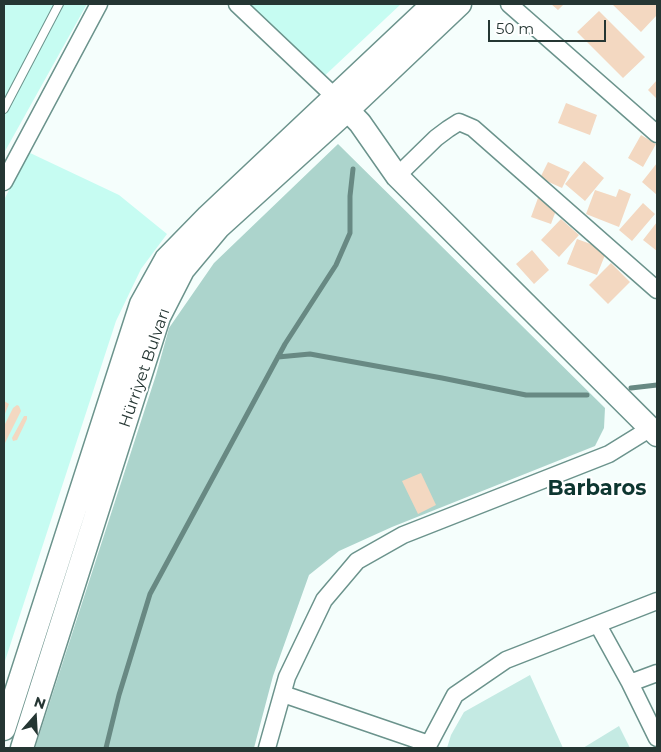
<!DOCTYPE html>
<html>
<head>
<meta charset="utf-8">
<style>
	body { margin:0 }
	#map { position:relative; width:661px; height:752px; overflow:hidden; background:#f5fefc; font-family:Montserrat,sans-serif }
	canvas { display:block }
	.frame { position:absolute; inset:0; border:5px solid #253633; pointer-events:none }
	.north { position:absolute; left:10px; top:692px; width:50px; height:50px; -webkit-text-stroke:4px #fff; paint-order:stroke; rotate:19deg; font-size:14px; font-weight:700; line-height:20px; text-align:center; color:#253633 }
	.north::after { content:''; display:block; margin:auto; width:18px; height:22px; background:#253633; clip-path:polygon(50% 0,100% 100%,50% 72%,0 100%) }
	.scale { position:absolute; left:488px; top:20px; width:118px; height:22px; box-sizing:border-box; border:2px solid #253633; border-top:0; padding-left:6px; font-size:15px; line-height:18px; white-space:nowrap; color:#253633; -webkit-text-stroke:4px #fff; paint-order:stroke }
</style>
</head>
<body>
<div id="map">
<canvas width="661" height="752"></canvas>
<div class="frame"></div>
<div class="north">N</div>
<div class="scale">50 m</div>
</div>
<script>
const context = document.querySelector('canvas').getContext('2d');
context.lineJoin = 'round';
function fillPath(path, color) {
  context.fillStyle = color;
  context.fill(path, 'evenodd');
}
function toPath(rows) {
  const path = new Path2D();
  for (const r of rows) {
    path.moveTo(r[0], r[1]);
    for (let i = 2; i < r.length; i += 2) path.lineTo(r[i], r[i + 1]);
  }
  return path;
}
function trace(path, color, width, dash) {
  context.strokeStyle = color;
  context.lineWidth = width;
  context.lineCap = dash ? 'butt' : 'round';
  context.setLineDash(dash || []);
  context.stroke(path);
}
function write(font, color, halo, rows, align = 'center') {
  context.font = font + ' Montserrat,sans-serif';
  context.lineWidth = 4.5;
  context.setLineDash([]);
  context.textBaseline = 'middle';
  context.strokeStyle = halo;
  context.fillStyle = color;
  for (const [text, x, y, turn = 0] of rows) {
    context.save();
    context.translate(x, y);
    context.rotate((+turn || 0) * Math.PI / 180);
    context.textAlign = isNaN(turn) ? turn : align;
    if (halo) context.strokeText(text, 0, 0);
    context.fillText(text, 0, 0);
    context.restore();
  }
}
fillPath(toPath([
	[4,4,87,4,4,153],
	[237,4,401,4,319,81],
	[28,152,119,195,167,234,141,269,116,321,4,664,4,200]
]), '#c6fcf2');
fillPath(toPath([
	[530,675,563,748,447,748,451,735,464,712],
	[619,726,630,748,583,748]
]), '#c4eae3');
fillPath(toPath([
	[338,144,605,408,604,428,595,446,392,527,339,551,309,575,273,676,254,748,35,748,156,375,169,328,214,263]
]), '#acd4cc');
trace(toPath([
	[278,357,310,354,442,378,526,395,587,395],
	[631,388,657,385],
	[106,748,119,695,150,594,285,344,336,265,350,233,350,196,353,169]
]), '#688983', 5);
fillPath(toPath([
	[551,4,564,4,558,10],
	[612,4,657,4,657,15,641,32],
	[599,11,645,57,623,78,577,32],
	[657,80,657,99,648,90],
	[566,103,597,115,590,135,558,123],
	[641,135,656,144,643,167,628,158],
	[584,161,604,178,585,201,565,184],
	[548,162,570,172,562,188,540,178],
	[657,163,657,195,642,182],
	[619,189,631,194,619,227,586,214,595,190,616,197],
	[538,198,558,205,551,224,531,217],
	[643,203,655,214,632,241,619,230],
	[561,219,579,235,559,257,541,240],
	[657,222,657,251,643,240],
	[577,239,607,250,597,275,567,264],
	[532,250,549,270,534,284,516,264],
	[611,263,630,282,608,304,589,285],
	[4,401,9,404,4,416],
	[17,405,19,406,21,411,4,445,4,426,13,408],
	[24,416,27,416,27,419,17,440,13,441,12,438],
	[421,473,436,505,418,514,402,481]
]), '#f3d8c1');
const lane = toPath([
	[4,109,59,4]
]);
const street = toPath([
	[237,4,334,96],
	[509,4,657,134],
	[397,176,436,138,448,129,459,122,473,128,657,290],
	[4,182,99,4],
	[598,625,630,683,657,738],
	[630,683,657,673],
	[283,694,429,744],
	[267,748,287,677,324,600,357,561,403,535,609,454,651,428],
	[428,748,429,744,455,695,506,660,657,601]
]);
const secondary = toPath([
	[337,99,360,123,397,176,657,435],
	[4,729,141,304,166,259,208,216,433,4],
	[22,748,159,317,183,270,219,227,348,110,460,4]
]);
trace(lane, '#6b938c', 10);
trace(street, '#6b938c', 19);
trace(secondary, '#6b938c', 25);
trace(lane, '#fff', 8);
trace(street, '#fff', 16);
trace(secondary, '#fff', 22);
write('16px', '#253633', '#fff', [
	["Hürriyet Bulvarı",145,368,-71]
]);
write('bold 21px', '#0d3630', '#fff', [
	["Barbaros",597,489]
]);
</script>
</body>
</html>
